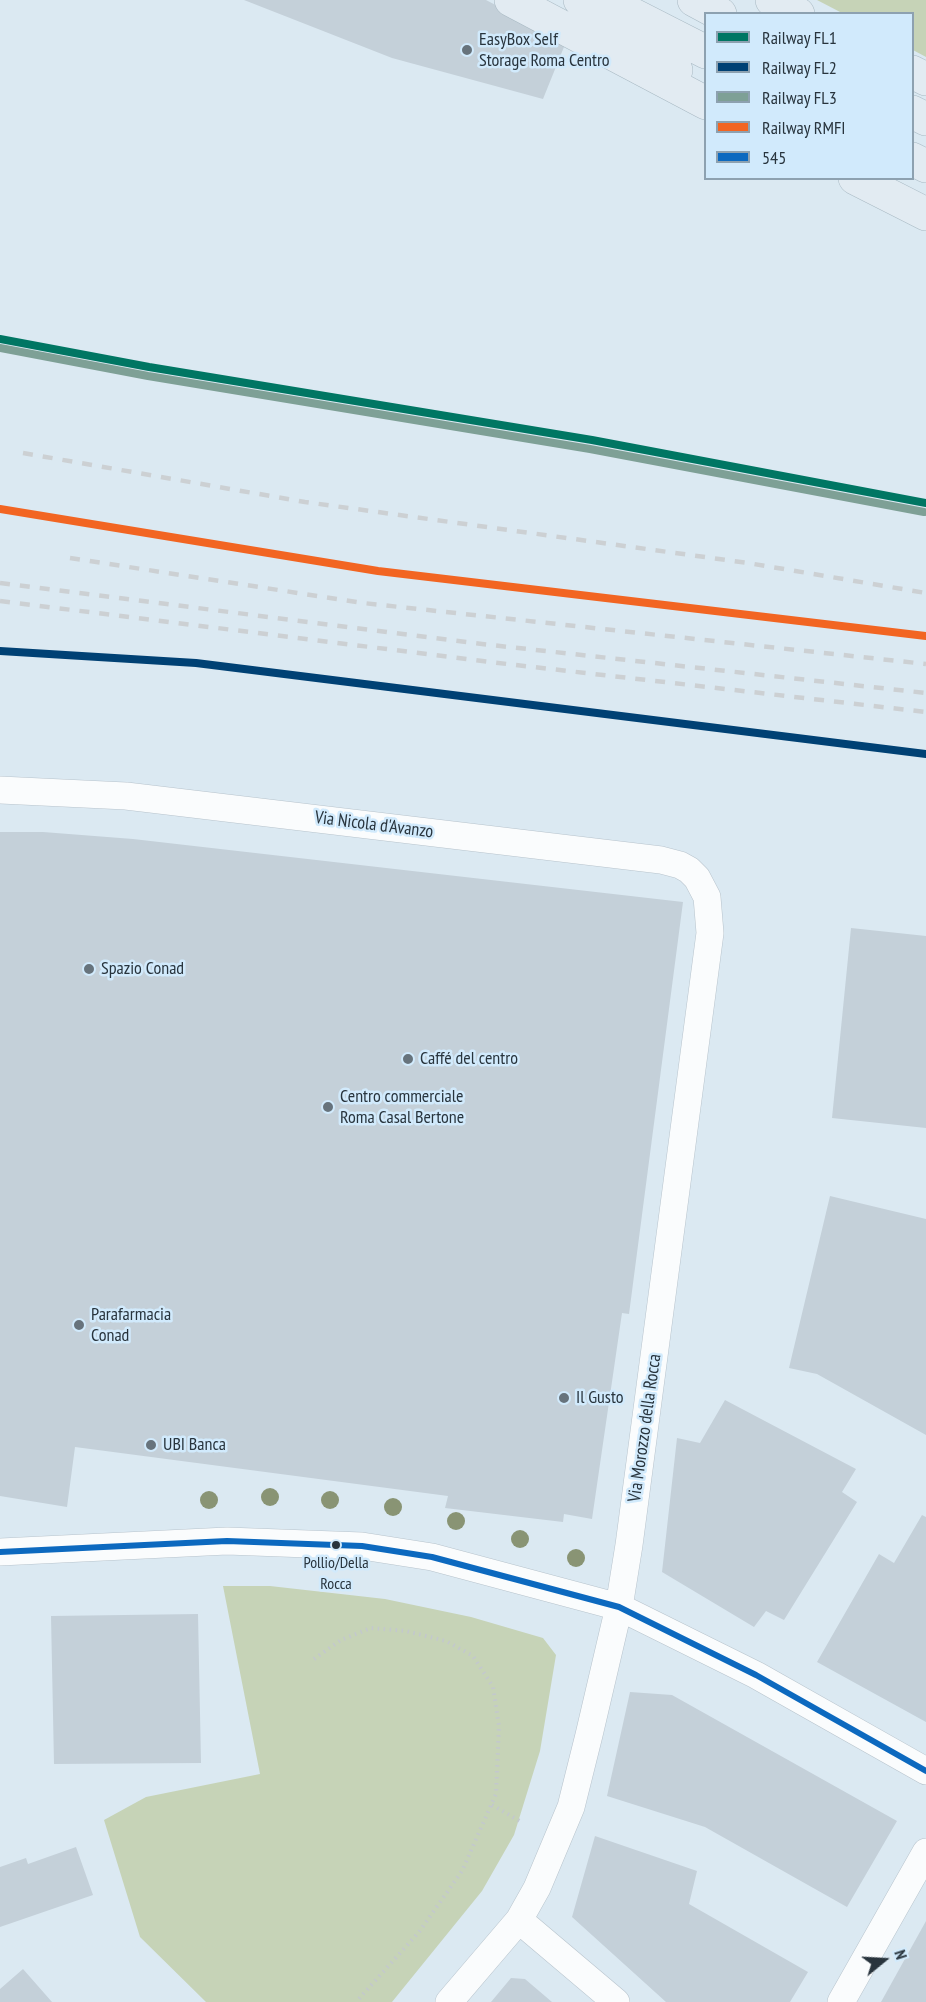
<!DOCTYPE html>
<html>
<head>
<meta charset="utf-8">
<style>
	body { margin:0 }
	#map { position:relative; width:926px; height:2002px; overflow:hidden; background:#dbe9f2; font-family:"PT Sans Narrow",sans-serif }
	canvas { display:block }
	.legend { position:absolute; left:704px; top:12px; width:210px; height:168px; box-sizing:border-box; background:#d1eafc; border:2px solid #8da1b0; margin:0; padding:8px 10px; list-style:none; font-size:18px; color:#28343d }
	.legend li { display:flex; align-items:center; gap:12px; height:30px }
	.legend b { width:30px; border:2px solid #8da1b0 }
	.north { position:absolute; left:854px; top:1930px; width:60px; height:60px; -webkit-text-stroke:4px #d1eafc; paint-order:stroke; rotate:72deg; font-size:16px; font-weight:700; line-height:24px; text-align:center; color:#28343d }
	.north::after { content:''; display:block; margin:auto; width:21px; height:27px; background:#28343d; clip-path:polygon(50% 0,100% 100%,50% 72%,0 100%) }
</style>
</head>
<body>
<div id="map">
<canvas width="926" height="2002"></canvas>
<ul class="legend">
<li><b style="height:8px;background:#007663"></b>Railway FL1</li>
<li><b style="height:8px;background:#004174"></b>Railway FL2</li>
<li><b style="height:8px;background:#7ea096"></b>Railway FL3</li>
<li><b style="height:8px;background:#f26522"></b>Railway RMFI</li>
<li><b style="height:8px;background:#0c69bf"></b>545</li>
</ul>
<div class="north">N</div>
</div>
<script>
const context = document.querySelector('canvas').getContext('2d');
context.lineJoin = 'round';
function fillPath(path, color) {
  context.fillStyle = color;
  context.fill(path, 'evenodd');
}
function toPath(rows) {
  const path = new Path2D();
  for (const r of rows) {
    path.moveTo(r[0], r[1]);
    for (let i = 2; i < r.length; i += 2) path.lineTo(r[i], r[i + 1]);
  }
  return path;
}
function trace(path, color, width, dash) {
  context.strokeStyle = color;
  context.lineWidth = width;
  context.lineCap = dash ? 'butt' : 'round';
  context.setLineDash(dash || []);
  context.stroke(path);
}
function write(font, color, halo, rows, align = 'center') {
  context.font = font + ' "PT Sans Narrow",sans-serif';
  context.lineWidth = 5;
  context.setLineDash([]);
  context.textBaseline = 'middle';
  context.strokeStyle = halo;
  context.fillStyle = color;
  for (const [text, x, y, turn = 0] of rows) {
    context.save();
    context.translate(x, y);
    context.rotate((+turn || 0) * Math.PI / 180);
    context.textAlign = isNaN(turn) ? turn : align;
    if (halo) context.strokeText(text, 0, 0);
    context.fillText(text, 0, 0);
    context.restore();
  }
}
fillPath(toPath([
	[817,0,926,0,926,57,913,50,912,14,842,13],
	[223,1586,270,1586,385,1599,471,1617,543,1638,556,1655,540,1751,514,1835,482,1891,392,2002,206,2002,140,1937,104,1820,146,1797,260,1774]
]), '#c6d3b7');
fillPath(toPath([
	[244,0,486,0,566,42,543,99,392,58],
	[0,832,43,832,133,839,683,902,629,1314,622,1313,592,1519,564,1514,563,1522,445,1508,448,1496,75,1447,67,1507,0,1496],
	[851,928,926,936,926,1128,832,1118],
	[830,1196,926,1219,926,1435,817,1374,789,1368],
	[725,1400,856,1469,842,1492,857,1502,784,1620,766,1611,754,1627,662,1572,677,1438,700,1443],
	[922,1515,926,1517,926,1722,817,1662,879,1554,894,1563],
	[198,1614,201,1763,54,1764,51,1616],
	[630,1692,672,1695,897,1821,847,1907,705,1827,607,1796],
	[595,1836,697,1871,689,1904,808,1972,790,2002,666,2002,572,1917],
	[76,1847,93,1895,0,1927,0,1867,26,1858,28,1864],
	[926,1921,926,2002,881,2002],
	[23,1969,52,2002,0,2002,0,1989],
	[511,1978,525,1979,552,2002,491,2002]
]), '#c4d0d9');
const minor = toPath([
	[0,790,126,796,661,860,680,865,689,870,697,878,707,897,710,933,629,1545,619,1607,589,1735,571,1807,537,1888,519,1920,449,2002],
	[0,1552,227,1541,362,1546,432,1557,619,1607,756,1675,926,1771],
	[519,1920,616,2002],
	[841,2002,926,1852]
]);
const trunk = toPath([
	[511,0,706,103],
	[580,0,676,70],
	[694,0,720,14],
	[772,0,798,14],
	[614,5,706,52],
	[912,72,926,79],
	[912,112,926,119],
	[912,159,926,166],
	[855,178,926,214]
]);
trace(minor, '#b7c3cc', 28);
trace(trunk, '#a8b9c3', 34);
trace(toPath([
	[314,1659,341,1640,371,1628,406,1631,446,1641,473,1656,493,1687,499,1726,496,1794,462,1871,419,1932,356,2002],
	[492,1805,523,1823]
]), '#c3c8cd', 4, [1.5, 4.5]);
trace(minor, '#fafcfd', 27);
trace(trunk, '#e2ebf2', 33);
trace(toPath([
	[23,453,305,502,748,563,926,593],
	[70,558,363,603,926,664],
	[0,583,482,644,926,693],
	[0,601,507,664,926,712]
]), '#ccd0d3', 4.5, [10, 10]);
trace(toPath([
	[0,1552,227,1541,362,1546,432,1557,619,1607,756,1675,926,1771]
]), '#0c69bf', 6);
trace(toPath([
	[0,339,149,367,592,440,926,503]
]), '#007663', 8);
trace(toPath([
	[0,651,196,663,926,754]
]), '#004174', 8);
trace(toPath([
	[0,348,148,376,590,449,924,512]
]), '#7ea096', 8);
trace(toPath([
	[0,509,378,571,926,636]
]), '#f26522', 8);
context.fillStyle = '#899474';
for (const [x, y] of [
	[270,1497],
	[209,1500],
	[330,1500],
	[393,1507],
	[456,1521],
	[520,1539],
	[576,1558]
]) {
  context.beginPath();
  context.arc(x, y, 9, 0, 2 * Math.PI);
  context.fill();
}
for (const [x, y, r, color] of [
	[467,50,6,"#67737c"],
	[89,969,6,"#67737c"],
	[408,1059,6,"#67737c"],
	[328,1107,6,"#67737c"],
	[79,1325,6,"#67737c"],
	[564,1398,6,"#67737c"],
	[151,1445,6,"#67737c"],
	[336,1545,5,"#28343d"]
]) {
  const dot = new Path2D();
  dot.arc(x, y, r, 0, 2 * Math.PI);
  context.fillStyle = color;
  context.fill(dot);
  trace(dot, '#d1eafc', 2);
}
write('16px', '#28343d', '#d1eafc', [
	["Pollio/Della",336,1563],
	["Rocca",336,1584]
]);
write('18px', '#28343d', '#d1eafc', [
	["EasyBox Self",479,40],
	["Storage Roma Centro",479,61],
	["Spazio Conad",101,969],
	["Caffé del centro",420,1059],
	["Centro commerciale",340,1097],
	["Roma Casal Bertone",340,1118],
	["Parafarmacia",91,1315],
	["Conad",91,1336],
	["Il Gusto",576,1398],
	["UBI Banca",163,1445]
], 'left');
write('18px', '#28343d', '#d1eafc', [
	["Via Nicola d'Avanzo",374,825,7],
	["Via Morozzo della Rocca",645,1428,-82]
]);
</script>
</body>
</html>
